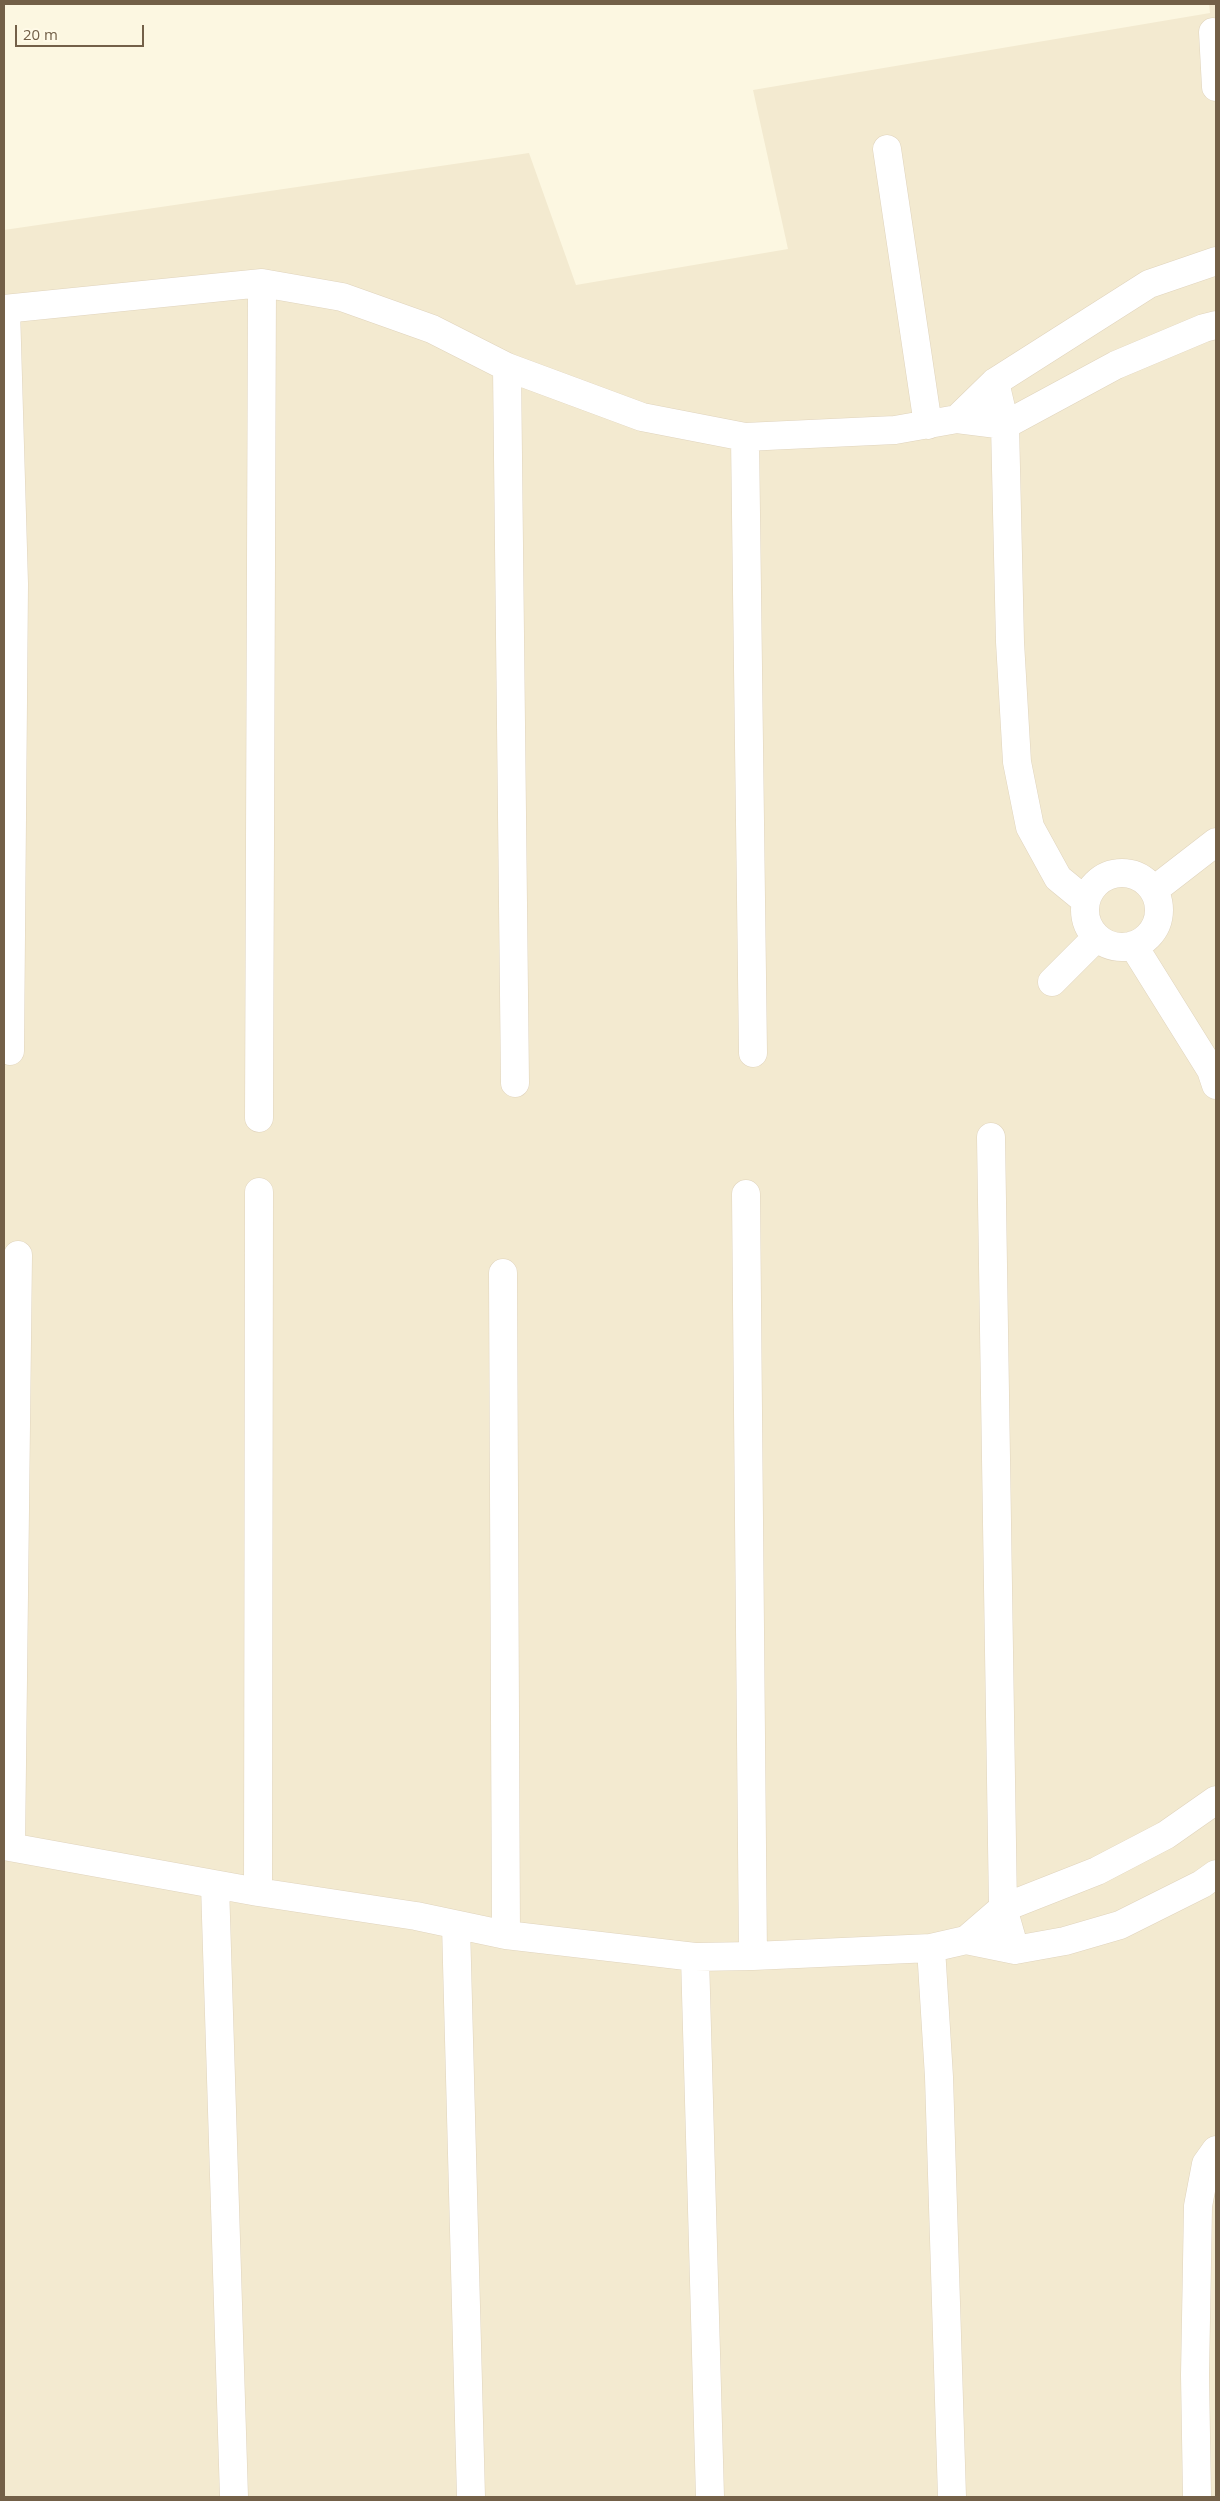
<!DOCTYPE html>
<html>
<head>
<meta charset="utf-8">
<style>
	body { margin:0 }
	#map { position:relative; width:1220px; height:2501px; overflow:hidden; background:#fcf7e1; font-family:"Open Sans",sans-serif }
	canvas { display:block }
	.frame { position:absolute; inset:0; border:5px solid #736048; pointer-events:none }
	.scale { position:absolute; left:15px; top:25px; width:129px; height:22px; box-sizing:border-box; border:2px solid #736048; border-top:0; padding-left:6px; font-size:15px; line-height:18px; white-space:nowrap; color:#736048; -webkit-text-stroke:4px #fffae7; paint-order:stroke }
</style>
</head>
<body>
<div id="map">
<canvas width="1220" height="2501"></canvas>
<div class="frame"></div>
<div class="scale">20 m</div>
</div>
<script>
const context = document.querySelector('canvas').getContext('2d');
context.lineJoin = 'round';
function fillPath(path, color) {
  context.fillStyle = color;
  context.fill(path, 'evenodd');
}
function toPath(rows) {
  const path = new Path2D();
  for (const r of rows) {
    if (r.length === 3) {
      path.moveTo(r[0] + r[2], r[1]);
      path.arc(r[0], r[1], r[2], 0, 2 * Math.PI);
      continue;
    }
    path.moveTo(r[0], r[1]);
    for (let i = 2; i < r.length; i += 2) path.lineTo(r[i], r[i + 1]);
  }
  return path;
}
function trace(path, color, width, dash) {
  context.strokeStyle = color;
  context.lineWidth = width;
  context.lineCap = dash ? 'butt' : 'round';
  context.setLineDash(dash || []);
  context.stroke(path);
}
fillPath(toPath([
	[1209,4,1216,4,1216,2497,4,2497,4,230,529,153,576,285,788,249,753,90,1210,13]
]), '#f3ead0');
const minor = toPath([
	[1213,32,1216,87],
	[887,149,928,425],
	[4,309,262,283,342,297,432,329,507,367,642,417,745,437,895,430,957,419,1005,425,1116,365,1204,328,1216,325],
	[6,309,14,584,10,1051],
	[507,367,515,1083],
	[995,382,1005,425,1010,642,1017,762,1030,827,1058,878,1086,901],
	[957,419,995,382,1149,284,1216,261],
	[745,437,753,1053],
	[1122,910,37],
	[1154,890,1216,842],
	[1133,945,1211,1070,1216,1085],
	[1052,982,1096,938],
	[259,1118,262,283],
	[991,1137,1003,1908,1015,1950],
	[746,1194,753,1956],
	[503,1273,506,1935],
	[4,1846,258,1892,416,1916,506,1935,695,1957,753,1956,931,1948,966,1940,1015,1950,1065,1941,1120,1925,1202,1884,1216,1874],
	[11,1847,18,1255],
	[215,1885,234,2497],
	[258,1892,259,1192],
	[456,1925,471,2497],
	[966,1940,1003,1908,1097,1871,1166,1835,1216,1800],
	[931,1948,939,2077,952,2497],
	[695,1957,710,2497],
	[1197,2497,1195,2375,1198,2206,1206,2164,1216,2150]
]);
trace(minor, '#e0d4bd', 29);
trace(minor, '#fff', 28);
</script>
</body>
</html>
